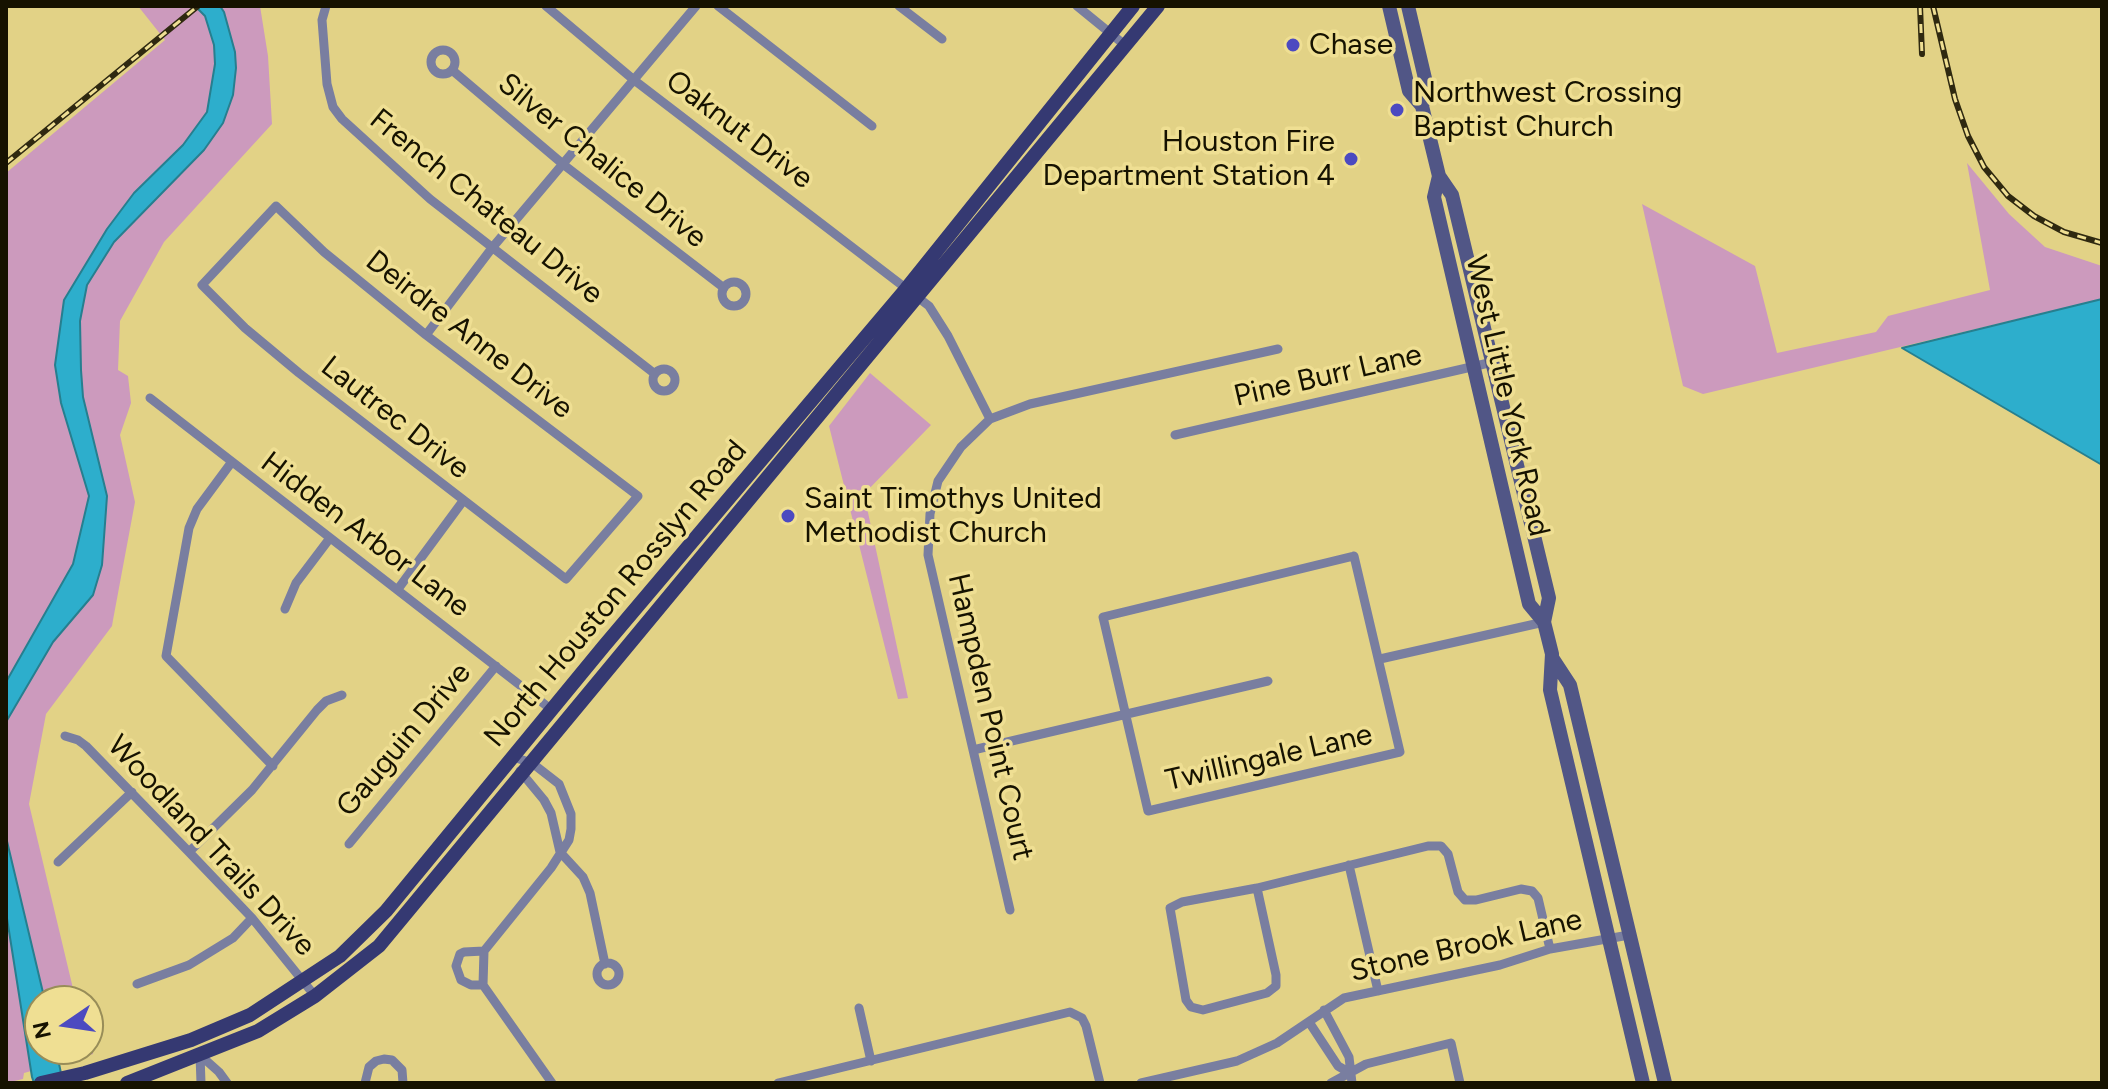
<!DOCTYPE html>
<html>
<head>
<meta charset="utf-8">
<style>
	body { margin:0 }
	#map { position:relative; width:2108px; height:1089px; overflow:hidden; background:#e2d286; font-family:Figtree,sans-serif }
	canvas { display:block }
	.frame { position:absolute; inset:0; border:8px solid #161200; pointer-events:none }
	.north { position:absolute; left:24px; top:985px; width:80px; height:80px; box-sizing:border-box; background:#efdf93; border:2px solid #988d58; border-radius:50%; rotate:257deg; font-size:22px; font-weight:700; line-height:32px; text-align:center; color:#161200 }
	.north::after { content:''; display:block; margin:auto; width:28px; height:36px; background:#4c4ac0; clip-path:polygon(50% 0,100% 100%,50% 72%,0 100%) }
</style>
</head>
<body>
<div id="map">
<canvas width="2108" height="1089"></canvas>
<div class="frame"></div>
<div class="north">N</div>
</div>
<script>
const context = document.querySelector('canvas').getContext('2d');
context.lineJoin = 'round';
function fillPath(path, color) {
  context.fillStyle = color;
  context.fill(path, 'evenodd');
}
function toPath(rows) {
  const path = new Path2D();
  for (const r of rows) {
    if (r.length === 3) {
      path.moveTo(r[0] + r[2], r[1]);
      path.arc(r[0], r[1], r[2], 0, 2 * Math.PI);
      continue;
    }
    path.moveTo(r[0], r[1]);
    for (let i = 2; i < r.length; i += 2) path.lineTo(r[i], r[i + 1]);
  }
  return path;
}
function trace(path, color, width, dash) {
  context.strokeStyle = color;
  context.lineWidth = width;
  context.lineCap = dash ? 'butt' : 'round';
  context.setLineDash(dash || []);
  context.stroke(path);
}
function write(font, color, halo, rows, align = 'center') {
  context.font = font + ' Figtree,sans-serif';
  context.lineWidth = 7;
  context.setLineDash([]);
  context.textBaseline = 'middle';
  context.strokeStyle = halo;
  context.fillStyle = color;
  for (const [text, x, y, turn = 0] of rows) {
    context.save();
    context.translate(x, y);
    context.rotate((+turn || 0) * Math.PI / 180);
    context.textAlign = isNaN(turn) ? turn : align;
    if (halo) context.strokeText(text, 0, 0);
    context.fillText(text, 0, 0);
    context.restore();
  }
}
fillPath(toPath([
	[138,6,260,6,268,56,272,124,164,242,120,321,118,370,128,376,131,403,120,435,135,502,113,620,112,626,46,714,29,804,76,1001,40,1001,40,1049,88,1049,88,1039,91,1038,93,1054,24,1073,23,1079,6,1083,6,173,165,40],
	[1967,163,2009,214,2045,247,2102,266,2102,299,1703,394,1683,386,1642,204,1755,266,1777,353,1876,332,1888,316,1990,290],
	[870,373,931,425,864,494,908,698,898,699,829,426]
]), '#cc9abd');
const water = toPath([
	[195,6,220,6,224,12,235,52,236,68,233,95,223,123,204,150,114,242,87,285,80,321,81,370,83,397,107,496,102,565,93,595,53,642,6,722,6,682,73,564,89,496,61,403,55,365,64,300,107,229,134,193,183,145,207,112,215,64,214,45,205,16,195,6],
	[2102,299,2102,465,1902,348,2102,299],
	[6,837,45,1001,40,1001,40,1049,56,1049,63,1083,34,1083,32,1077,6,912,6,837]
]);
fillPath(water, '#2daecc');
trace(water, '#267f8f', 2);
trace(toPath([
	[326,6,322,20,327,84,333,107,342,119,430,199,655,374],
	[546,6,634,80,929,306,948,336,990,419],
	[718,6,872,126],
	[899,6,942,39],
	[1077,6,1126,46],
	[443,62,12],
	[452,70,564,165,724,288],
	[276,206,324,252,426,335,638,496,566,579,299,373,245,328,202,285,276,206],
	[734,294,12],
	[426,335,492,248,696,6],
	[664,380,11],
	[150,398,552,710],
	[1175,435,1493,362],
	[231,463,197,509,189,528,166,656,273,766],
	[1354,556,1400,752,1148,811,1103,617,1354,556],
	[398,589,463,501],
	[285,609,296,583,330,538],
	[1380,659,1544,622],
	[65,736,78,740,86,746,189,852,252,918,315,996],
	[973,750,1268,681],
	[513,757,532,763,559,784,571,814,571,829,569,840,551,868,484,951,483,985,552,1083],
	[520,771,544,800,551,813,560,852],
	[349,844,496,666],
	[189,852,252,790,317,710,326,701,342,695],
	[560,852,583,877,590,893,605,964],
	[58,862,132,792],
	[1349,865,1378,991],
	[1257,888,1276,975,1276,986,1267,993,1203,1010,1191,1007,1186,1000,1170,908,1182,902,1257,888,1428,846,1441,846,1448,854,1458,892,1465,900,1476,900,1521,889,1532,891,1538,898,1550,949],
	[1010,910,928,555,930,514,938,481,961,447,990,419,1030,404,1278,349],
	[608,974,11],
	[137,984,189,965,233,938,252,918],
	[483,985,471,985,461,980,456,966,460,954,464,952,484,951],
	[859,1008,871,1061],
	[1324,1010,1349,1057,1352,1083],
	[1309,1022,1338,1066,1350,1073],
	[201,1083,200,1055,219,1072,227,1083],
	[365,1083,369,1067,376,1061,384,1059,392,1060,402,1070,403,1083],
	[778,1083,1070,1012,1082,1018,1086,1026,1100,1083],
	[1141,1083,1237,1061,1277,1043,1344,998,1500,965,1550,949,1629,935],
	[1331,1083,1366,1064,1451,1043,1460,1083]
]), '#797ea0', 9);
trace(toPath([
	[1389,6,1409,91,1422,106],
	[1408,6,1427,87,1422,106,1439,176,1452,195,1549,598,1544,622],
	[1439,176,1434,197,1529,604,1544,622,1552,654,1550,690,1643,1083],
	[1553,659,1570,685,1665,1083]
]), '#515686', 14);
trace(toPath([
	[41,1083,85,1073,191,1040,250,1015,340,956,386,911,604,646,906,289,1133,6],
	[127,1083,258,1031,315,996,379,946,1158,6]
]), '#353972', 14);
const rail = toPath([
	[1920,6,1922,54],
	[1933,6,1955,99,1968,136,1984,167,2008,196,2034,216,2064,232,2102,243],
	[6,163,198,6]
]);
trace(rail, '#2f2910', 6);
trace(rail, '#efdf93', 3, [9]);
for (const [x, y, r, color] of [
	[1293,45,8,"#4c4ac0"],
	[1397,110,8,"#4c4ac0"],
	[1351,159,8,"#4c4ac0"],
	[788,516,8,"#4c4ac0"]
]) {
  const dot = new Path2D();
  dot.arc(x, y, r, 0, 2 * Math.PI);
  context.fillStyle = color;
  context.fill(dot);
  trace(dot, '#efdf93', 3);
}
write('30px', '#161200', '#efdf93', [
	["Chase",1309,45],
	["Northwest Crossing",1413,93],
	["Baptist Church",1413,127],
	["Houston Fire",1335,142,"right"],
	["Department Station 4",1335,176,"right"],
	["Saint Timothys United",804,499],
	["Methodist Church",804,533]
], 'left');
write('30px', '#161200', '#efdf93', [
	["Oaknut Drive",739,130,37],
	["Silver Chalice Drive",602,161,39],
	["French Chateau Drive",486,207,39],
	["Deirdre Anne Drive",469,335,38],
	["Pine Burr Lane",1328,376,-13],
	["West Little York Road",1507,396,77],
	["Lautrec Drive",395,418,38],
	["Hidden Arbor Lane",365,535,37],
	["North Houston Rosslyn Road",616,594,-50],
	["Hampden Point Court",990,717,77],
	["Gauguin Drive",404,740,-50],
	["Twillingale Lane",1269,758,-13],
	["Woodland Trails Drive",211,846,47],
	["Stone Brook Lane",1466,946,-13]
]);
</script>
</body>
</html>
